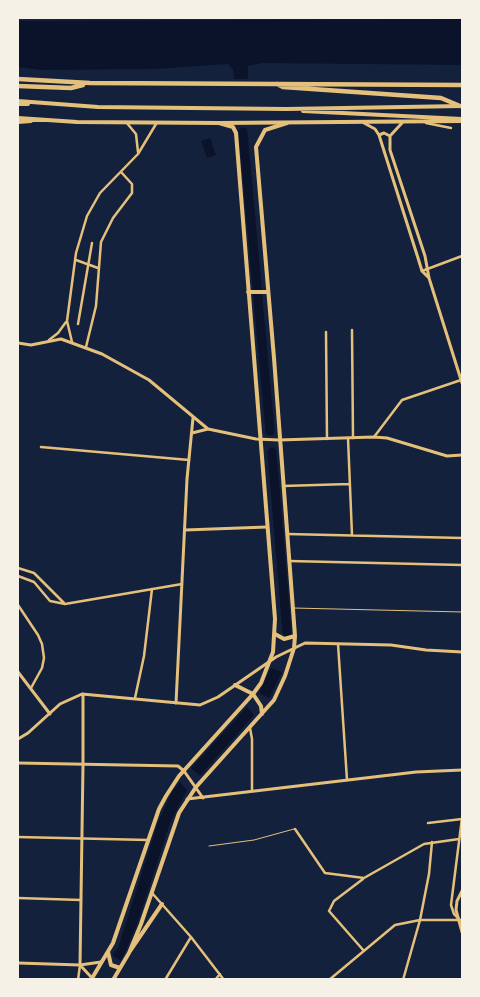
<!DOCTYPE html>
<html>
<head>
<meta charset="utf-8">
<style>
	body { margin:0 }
	#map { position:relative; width:480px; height:997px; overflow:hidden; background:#14213d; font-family:"Sofia Sans Condensed",sans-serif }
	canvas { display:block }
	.frame { position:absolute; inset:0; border:19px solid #f6f1e7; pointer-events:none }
</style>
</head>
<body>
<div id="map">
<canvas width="480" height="997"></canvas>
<div class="frame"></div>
</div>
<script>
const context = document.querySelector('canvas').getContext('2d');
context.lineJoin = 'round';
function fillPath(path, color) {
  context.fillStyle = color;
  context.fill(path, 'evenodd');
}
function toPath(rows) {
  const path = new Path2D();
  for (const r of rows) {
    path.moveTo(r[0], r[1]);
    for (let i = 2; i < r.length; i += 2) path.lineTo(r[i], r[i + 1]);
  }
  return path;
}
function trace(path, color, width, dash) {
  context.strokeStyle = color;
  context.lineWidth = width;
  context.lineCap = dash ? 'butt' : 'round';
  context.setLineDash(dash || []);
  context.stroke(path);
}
fillPath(toPath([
	[462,19,462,65,262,63,248,66,248,79,234,79,233,70,228,64,154,69,41,70,18,67,18,21],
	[210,138,216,155,207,158,201,141],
	[271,668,282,672,269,698,259,693],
	[247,707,254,715,200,776,191,768],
	[180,782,187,790,170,823,137,925,121,961,112,955,118,948,158,822,173,790]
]), '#0b132b');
trace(toPath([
	[243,132,270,431],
	[272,452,287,632]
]), '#0b132b', 9);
trace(toPath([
	[293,608,462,612],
	[209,846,254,840,294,829]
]), '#e5c07b', 1);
trace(toPath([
	[126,122,136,134,138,152],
	[426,123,451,128],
	[76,260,98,268],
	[422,271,462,256],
	[78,324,92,243],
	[352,330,353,438],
	[326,332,327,439],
	[49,340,58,333,66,322],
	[72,342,67,321,76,253,87,216,100,193,138,154,156,124],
	[86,347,96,306,101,242,113,218,132,193,132,184,121,172],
	[374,437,402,400,461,380],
	[348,438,352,535],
	[41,447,189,460],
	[283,486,349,484],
	[287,534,462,538],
	[289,561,462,565],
	[18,568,34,573,64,603],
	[18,576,34,582,50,601,65,604,182,584],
	[18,605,38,635,42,644,44,658,42,668,31,688],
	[338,644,347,780],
	[135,698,144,656,152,589],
	[250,728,252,739,252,791],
	[462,818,451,905,454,914,462,922],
	[428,823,462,819],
	[295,829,325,873,364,878,424,844,459,839],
	[18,837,148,840],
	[363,879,334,901,329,911,364,951],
	[152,893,191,937,224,980],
	[18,898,81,900],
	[78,980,80,965],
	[165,980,191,937],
	[215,980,220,974],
	[329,980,395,925,420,920,458,920],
	[403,980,420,920,429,874,432,842]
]), '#e5c07b', 2.5);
trace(toPath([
	[18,343,31,345,61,339,102,354,149,380,208,429],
	[192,433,208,429,256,439,279,440,374,437,387,438,447,456,462,455],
	[185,530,267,527],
	[176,703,187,479,193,418],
	[83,765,80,965,101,962],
	[18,963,80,965,92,978]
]), '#e5c07b', 3);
trace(toPath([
	[364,123,375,129,379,135,418,258,422,271,429,278],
	[402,123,390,136,390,150,425,256,429,278,462,383],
	[379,135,384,133,390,136],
	[18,672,50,714],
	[18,739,28,733,60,704,82,694,200,705,218,697,276,657,305,643,391,645,426,650,462,652],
	[18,763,178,766,184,771,203,798],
	[83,765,83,694],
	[187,799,416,772,462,770],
	[462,891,457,901,456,910,462,932]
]), '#e5c07b', 3);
trace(toPath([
	[248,292,268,292],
	[275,634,284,639,295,636],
	[235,685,253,694,261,706,262,714],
	[130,951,162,904],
	[108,952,111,965,120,968],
	[91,980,113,943,159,809,166,796,179,776,253,694,261,683,273,652,275,619,236,133,233,127,219,123],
	[113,980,129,953,141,924,179,813,196,787,274,700,285,676,294,648,295,636,274,358,256,147,265,130,287,123]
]), '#e5c07b', 4);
trace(toPath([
	[18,101,98,107,286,109,462,106],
	[18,104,28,104],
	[303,111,462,119],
	[18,118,77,122,219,123,462,121],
	[18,122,31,121]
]), '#e5c07b', 4);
trace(toPath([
	[18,79,90,83,462,85],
	[277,84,283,87,441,98,460,106],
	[18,86,71,88,83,85]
]), '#e5c07b', 4.5);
</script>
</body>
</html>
